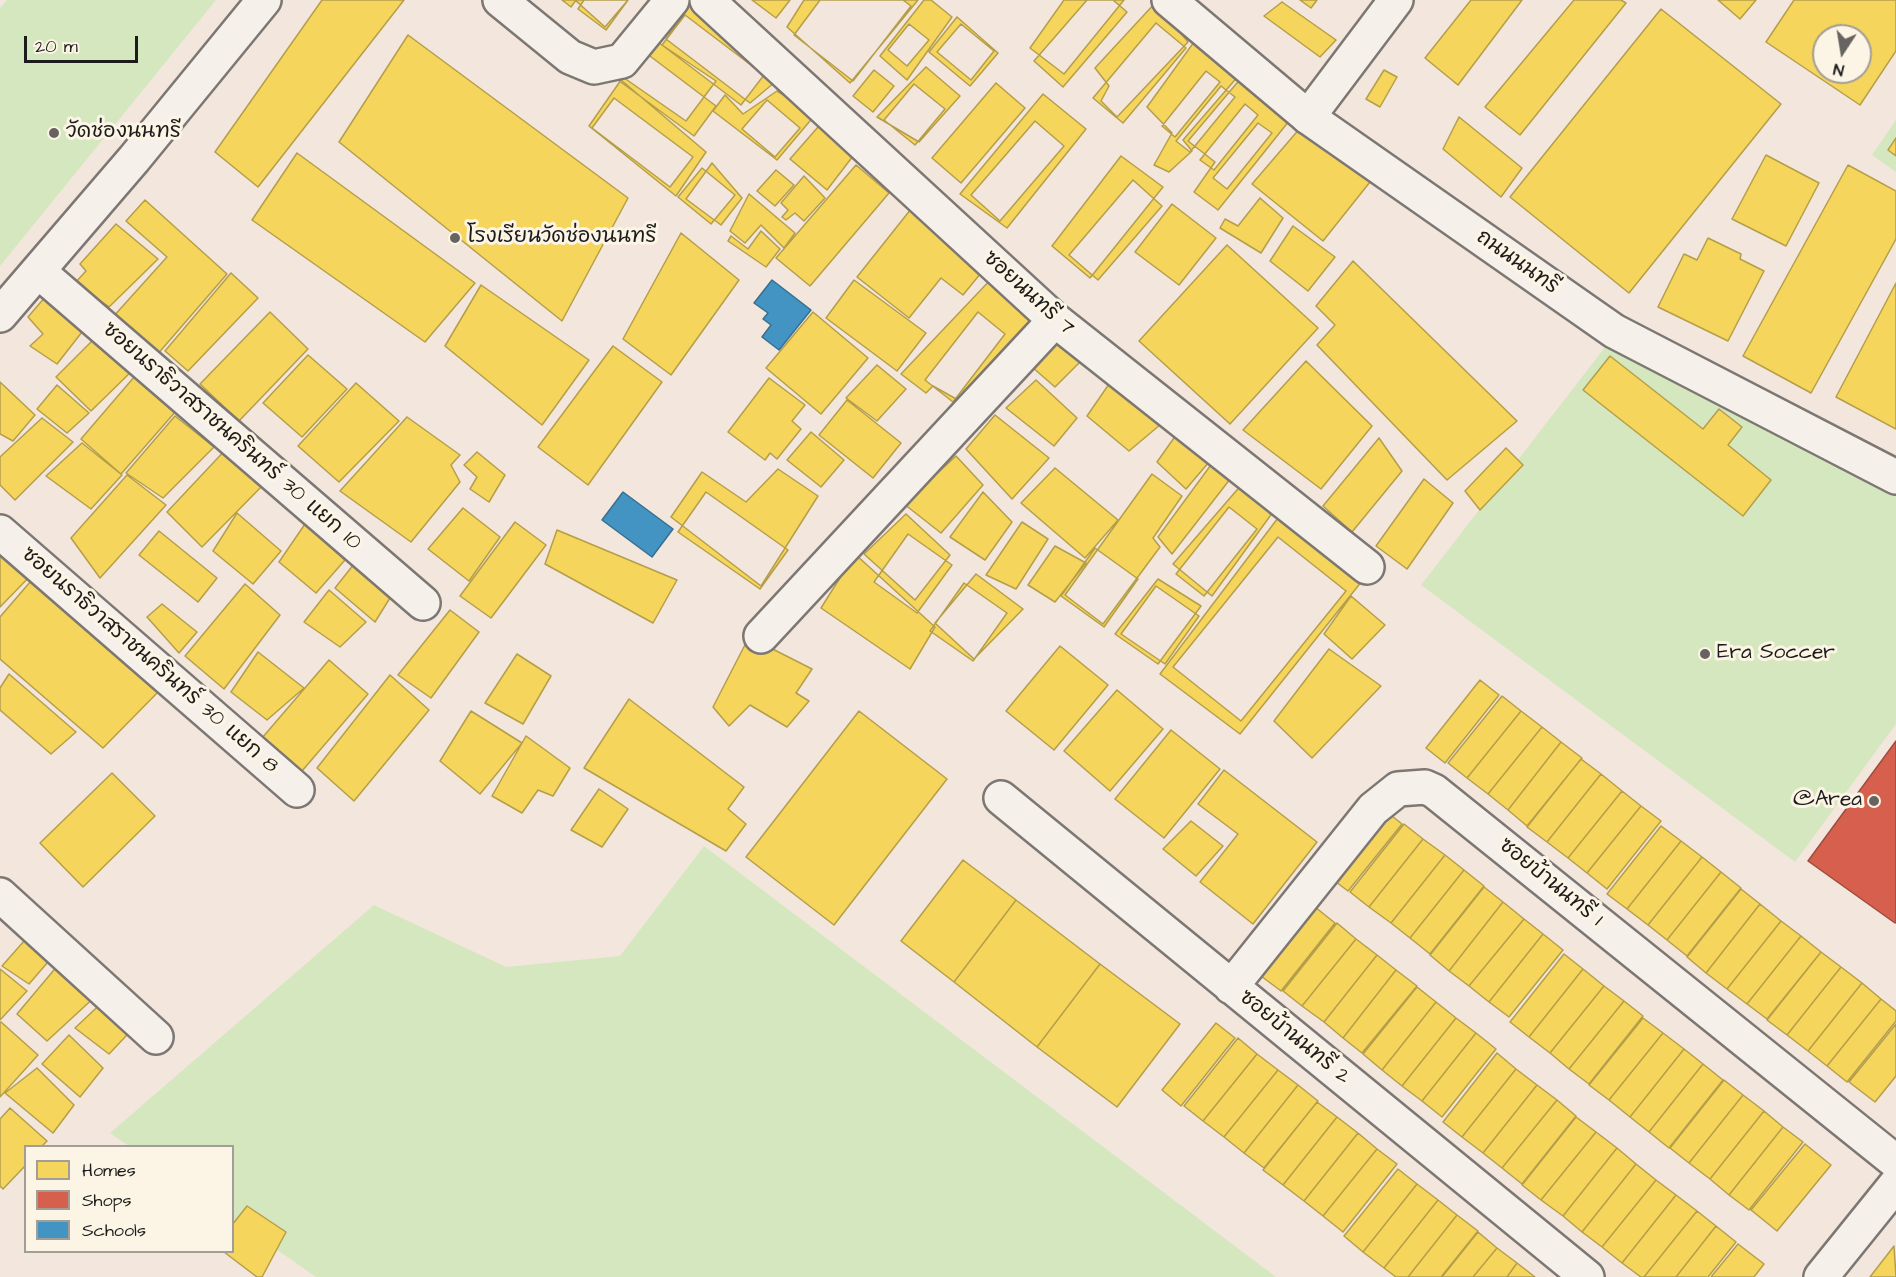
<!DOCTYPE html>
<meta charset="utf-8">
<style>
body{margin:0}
#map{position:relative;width:1896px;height:1277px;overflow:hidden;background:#f3e6dd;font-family:"Architects Daughter",sans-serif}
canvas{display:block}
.legend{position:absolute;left:24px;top:1145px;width:210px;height:108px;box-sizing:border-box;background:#fcf5e5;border:2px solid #a29e95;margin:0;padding:8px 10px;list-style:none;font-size:18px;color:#1c1c1c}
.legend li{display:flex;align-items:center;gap:12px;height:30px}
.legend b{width:30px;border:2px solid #a29e95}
.north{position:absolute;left:1812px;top:24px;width:60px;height:60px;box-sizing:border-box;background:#fcf5e5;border:2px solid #a29e95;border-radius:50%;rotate:192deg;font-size:16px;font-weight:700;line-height:24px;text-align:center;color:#1c1c1c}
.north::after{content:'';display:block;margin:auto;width:21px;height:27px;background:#676360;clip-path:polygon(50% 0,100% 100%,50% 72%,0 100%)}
.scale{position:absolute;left:24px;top:36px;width:114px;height:27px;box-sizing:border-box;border:3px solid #1c1c1c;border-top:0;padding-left:8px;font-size:18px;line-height:21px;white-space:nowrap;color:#1c1c1c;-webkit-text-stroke:4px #fcf5e5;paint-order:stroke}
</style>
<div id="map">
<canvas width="1896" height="1277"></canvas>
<ul class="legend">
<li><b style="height:16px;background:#f6d55c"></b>Homes</li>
<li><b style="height:16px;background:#d6604d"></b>Shops</li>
<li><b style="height:16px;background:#4393c3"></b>Schools</li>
</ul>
<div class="north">N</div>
<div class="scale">20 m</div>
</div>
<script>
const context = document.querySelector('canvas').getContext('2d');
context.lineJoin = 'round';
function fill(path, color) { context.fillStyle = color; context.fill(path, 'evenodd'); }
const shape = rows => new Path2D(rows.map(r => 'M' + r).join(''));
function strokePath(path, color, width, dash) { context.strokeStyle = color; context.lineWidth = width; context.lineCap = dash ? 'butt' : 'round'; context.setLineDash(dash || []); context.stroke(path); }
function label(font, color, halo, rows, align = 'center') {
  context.font = font + ' "Architects Daughter","Playpen Sans Thai",sans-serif'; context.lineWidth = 6; context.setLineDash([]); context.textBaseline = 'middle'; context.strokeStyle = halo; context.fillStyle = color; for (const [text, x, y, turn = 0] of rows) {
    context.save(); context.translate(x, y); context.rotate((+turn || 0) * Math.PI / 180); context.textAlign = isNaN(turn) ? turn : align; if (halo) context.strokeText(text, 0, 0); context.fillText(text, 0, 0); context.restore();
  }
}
const green = shape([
 [7,0,216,0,0,266,0,8],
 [1896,120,1896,172,1872,155],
 [1606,346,1896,493,1896,724,1795,862,1421,585],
 [704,846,1276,1277,316,1277,233,1219,232,1146,129,1146,110,1133,374,905,506,967,620,956]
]);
const homes = shape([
 [322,0,404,0,258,187,215,152,322,0],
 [562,0,576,0,571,7,562,0],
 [575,0,628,0,605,27,575,0],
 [584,0,628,0,606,30,578,9,584,0],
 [752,0,790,0,776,18,752,0],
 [804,0,918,0,850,83,787,27,804,0],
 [820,0,903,0,911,6,853,81,794,35,820,0],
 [924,0,931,0,952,17,907,80,880,56,924,0],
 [1064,0,1124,0,1064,74,1030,48,1064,0],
 [1087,0,1113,0,1127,12,1063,87,1034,61,1087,0],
 [1300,0,1317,0,1311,8,1300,0],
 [1471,0,1522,0,1458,85,1425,58,1471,0],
 [1574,0,1621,0,1626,3,1520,135,1485,107,1574,0],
 [1718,0,1756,0,1740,19,1718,0],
 [1794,0,1896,0,1896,51,1860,105,1766,42,1794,0],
 [1824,36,1860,36,1860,72,1824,72,1824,36],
 [692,2,781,77,750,103,666,39,692,2],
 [1156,2,1188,42,1117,117,1101,101,1109,86,1095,68,1156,2],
 [1282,2,1336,40,1320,57,1264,16,1282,2],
 [1661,9,1781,104,1629,293,1510,197,1661,9],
 [685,15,764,75,741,105,662,45,685,15],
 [957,17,998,53,970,86,929,52,957,17],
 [1156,23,1186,48,1123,123,1093,98,1156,23],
 [909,24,929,40,907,66,888,50,909,24],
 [961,24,994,51,971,80,937,52,961,24],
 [408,35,628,198,562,321,339,142,408,35],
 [653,39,716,81,686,121,617,73,653,39],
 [1194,42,1240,74,1183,140,1192,151,1169,172,1154,165,1172,133,1147,107,1194,42],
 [638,47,716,106,694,136,614,77,638,47],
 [926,67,960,96,919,142,877,117,926,67],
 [874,70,894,86,873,112,853,96,874,70],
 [1384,70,1397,77,1380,107,1366,99,1384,70],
 [1206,71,1220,82,1175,137,1162,126,1206,71],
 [1242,77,1289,121,1218,210,1194,192,1215,162,1188,141,1242,77],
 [621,80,706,152,676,196,589,126,621,80],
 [996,83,1025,108,961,183,932,158,996,83],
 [914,84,945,109,915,145,884,120,914,84],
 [1221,86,1235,97,1190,152,1176,141,1221,86],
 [777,91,815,115,777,160,713,111,725,95,743,114,777,91],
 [1043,94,1086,129,1007,228,960,194,1043,94],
 [614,98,693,157,670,187,592,128,614,98],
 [767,100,800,128,775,157,742,129,767,100],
 [1245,104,1258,115,1214,170,1200,160,1245,104],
 [1459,117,1522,168,1501,197,1443,149,1459,117],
 [825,119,863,143,827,190,790,159,825,119],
 [1035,121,1064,146,1000,221,971,195,1035,121],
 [1258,123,1272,133,1227,189,1213,178,1258,123],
 [1301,127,1370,182,1323,241,1252,184,1301,127],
 [1896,138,1896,156,1888,150,1896,138],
 [297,153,475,283,425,342,252,220,297,153],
 [1766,155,1819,183,1786,246,1732,219,1766,155],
 [1121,156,1163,187,1090,278,1052,246,1121,156],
 [712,163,742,198,721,225,686,199,712,163],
 [856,165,889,193,810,286,776,258,856,165],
 [1848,165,1896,191,1896,239,1811,393,1743,356,1848,165],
 [702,168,735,195,711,224,678,197,702,168],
 [776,170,794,185,775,206,757,191,776,170],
 [804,176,825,198,804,221,795,213,786,220,782,217,788,210,781,203,804,176],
 [1133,180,1162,206,1098,280,1069,255,1133,180],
 [749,194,795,233,784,248,761,225,745,243,730,231,749,194],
 [1260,198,1283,218,1261,253,1220,228,1225,219,1238,226,1260,198],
 [145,200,227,274,156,356,112,318,167,257,126,221,145,200],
 [1172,204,1216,238,1179,285,1135,252,1172,204],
 [911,209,985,268,963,295,941,278,909,318,857,277,911,209],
 [116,224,158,259,109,307,74,284,86,271,80,264,116,224],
 [1293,226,1335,257,1308,291,1270,261,1293,226],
 [761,231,780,249,766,267,728,241,731,236,748,249,761,231],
 [681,233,739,280,671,375,623,339,681,233],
 [1708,238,1741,254,1740,259,1764,271,1728,341,1658,307,1684,254,1697,260,1708,238],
 [1227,245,1318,328,1230,424,1139,341,1227,245],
 [1353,261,1517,421,1447,480,1317,345,1335,325,1316,306,1353,261],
 [231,273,258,298,188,371,165,351,231,273],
 [995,275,1037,313,958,400,933,386,926,393,901,374,995,275],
 [854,280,926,333,897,371,826,318,854,280],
 [1896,283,1896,429,1836,397,1896,283],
 [481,285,589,360,542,425,445,346,481,285],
 [46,296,82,332,57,364,30,346,43,334,28,317,46,296],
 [270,312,308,349,239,421,200,384,270,312],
 [813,312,868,358,821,414,766,368,813,312],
 [978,312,1005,334,953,402,925,380,978,312],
 [1061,330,1089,353,1055,387,1032,367,1061,330],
 [100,333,137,366,91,411,56,377,100,333],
 [613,346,662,382,588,485,538,447,613,346],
 [308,355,347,389,302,437,263,403,308,355],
 [1610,356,1703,429,1719,409,1742,427,1728,445,1771,480,1743,516,1583,390,1610,356],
 [1306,361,1372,426,1321,489,1243,430,1306,361],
 [877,365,906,389,877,421,846,398,877,365],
 [1118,371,1167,419,1129,451,1087,416,1118,371],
 [135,376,176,411,121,474,81,439,135,376],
 [769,378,805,405,792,421,801,429,777,459,770,453,765,460,728,432,769,378],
 [1036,380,1077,418,1054,446,1006,408,1036,380],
 [0,382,35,415,13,441,0,434,0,382],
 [356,383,399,421,339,482,298,446,356,383],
 [57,385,89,413,67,433,37,409,57,385],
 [847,400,901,443,873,478,819,435,847,400],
 [995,415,1049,458,1012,499,966,449,995,415],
 [175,416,214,447,163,498,126,473,175,416],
 [407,417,460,455,451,465,460,482,411,542,340,491,407,417],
 [42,418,73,442,15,500,0,485,0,457,42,418],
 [1181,428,1215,455,1186,489,1157,462,1181,428],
 [811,432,844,460,821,487,787,460,811,432],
 [1379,438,1402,471,1352,532,1323,506,1379,438],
 [82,443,122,475,91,509,46,476,82,443],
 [229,446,268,480,202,547,167,512,229,446],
 [1506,448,1523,465,1480,510,1465,491,1506,448],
 [477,452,505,475,489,502,470,489,477,477,464,465,477,452],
 [956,456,983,485,941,533,904,504,956,456],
 [1216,458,1234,474,1172,554,1158,537,1216,458],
 [1055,468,1118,520,1085,558,1021,503,1055,468],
 [778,469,818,496,761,586,671,517,702,472,746,502,778,469],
 [1152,474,1182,496,1153,538,1160,547,1103,624,1065,595,1152,474],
 [127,475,166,505,100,578,71,538,127,475],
 [1424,479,1453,503,1407,569,1376,546,1424,479],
 [1243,483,1273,512,1212,596,1173,564,1243,483],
 [706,492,788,550,760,589,678,532,706,492],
 [983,492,1012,522,985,560,950,537,983,492],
 [1229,507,1257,529,1204,596,1176,574,1229,507],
 [463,508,500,537,469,581,428,549,463,508],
 [237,513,281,551,253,584,213,551,237,513],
 [906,514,950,555,915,600,864,554,906,514],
 [1281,514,1362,581,1240,734,1160,674,1281,514],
 [515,522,546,545,491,618,460,596,515,522],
 [1022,522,1048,539,1016,589,986,575,1022,522],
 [305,524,345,560,316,593,279,562,305,524],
 [557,530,677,580,653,623,545,564,557,530],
 [159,531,217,578,198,602,139,555,159,531],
 [908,534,952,565,917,613,874,582,908,534],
 [1278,537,1346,591,1241,721,1173,667,1278,537],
 [0,543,36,570,0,607,0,543],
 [1055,546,1086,563,1055,602,1028,585,1055,546],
 [1095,548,1138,579,1104,627,1061,596,1095,548],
 [855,554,935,627,910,669,821,608,855,554],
 [358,559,395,590,375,622,335,588,358,559],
 [37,574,161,689,103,748,0,659,0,617,37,574],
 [976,574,1023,609,974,659,935,623,976,574],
 [1158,579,1201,606,1158,664,1115,634,1158,579],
 [964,583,1007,613,973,661,930,631,964,583],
 [245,584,280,615,224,689,185,656,245,584],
 [1156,586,1199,616,1165,664,1121,634,1156,586],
 [329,590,366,622,340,647,304,622,329,590],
 [1351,596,1385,625,1352,659,1324,634,1351,596],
 [162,604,197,632,179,653,147,617,162,604],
 [450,610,479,632,431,698,398,675,450,610],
 [749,637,812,669,796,693,809,701,787,727,750,705,729,726,713,707,749,637],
 [1060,646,1108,685,1054,750,1006,711,1060,646],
 [1329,649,1381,686,1312,758,1274,721,1329,649],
 [258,652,304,688,267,720,231,692,258,652],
 [517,654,551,676,523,724,485,703,517,654],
 [329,660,368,694,302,771,262,738,329,660],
 [9,674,76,732,51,754,0,710,0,688,9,674],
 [390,675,429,710,354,801,317,768,390,675],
 [1480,680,1499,695,1445,763,1426,748,1480,680],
 [1117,690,1163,729,1110,791,1064,751,1117,690],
 [1502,696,1521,711,1467,778,1448,763,1502,696],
 [629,699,744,787,728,809,746,824,726,851,584,768,629,699],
 [471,711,522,743,480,794,440,761,471,711],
 [859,711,947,779,834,925,746,857,859,711],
 [1521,711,1542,727,1488,794,1467,778,1521,711],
 [1542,727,1561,742,1508,810,1488,794,1542,727],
 [1171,730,1220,769,1164,838,1115,799,1171,730],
 [526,736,570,768,553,796,538,790,522,813,492,796,526,736],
 [1561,742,1582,758,1527,826,1508,810,1561,742],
 [1581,759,1601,774,1547,842,1527,827,1581,759],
 [1224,770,1317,842,1253,924,1200,882,1238,834,1198,804,1224,770],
 [112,773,155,816,83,887,40,843,112,773],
 [1601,774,1622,791,1568,858,1547,842,1601,774],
 [599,789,628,809,602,847,571,830,599,789],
 [1622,791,1641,806,1587,873,1568,858,1622,791],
 [1641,806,1661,821,1607,889,1587,873,1641,806],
 [1382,808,1402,824,1348,891,1328,876,1382,808],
 [1191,821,1223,846,1196,876,1163,849,1191,821],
 [1404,824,1423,839,1369,907,1350,892,1404,824],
 [1661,826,1681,841,1627,909,1607,894,1661,826],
 [1423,839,1445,855,1391,923,1369,907,1423,839],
 [1681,841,1702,857,1648,925,1627,909,1681,841],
 [1445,855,1464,870,1410,938,1391,923,1445,855],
 [1702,857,1721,872,1667,940,1648,925,1702,857],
 [963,860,1016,900,954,982,901,941,963,860],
 [1464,870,1484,886,1430,954,1410,938,1464,870],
 [1721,872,1741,888,1687,956,1667,940,1721,872],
 [1484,887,1503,902,1449,971,1430,955,1484,887],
 [1741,889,1760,904,1706,973,1687,957,1741,889],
 [1016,900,1100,964,1037,1047,954,982,1016,900],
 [1503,902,1524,919,1469,986,1449,971,1503,902],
 [1760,904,1781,921,1727,989,1706,973,1760,904],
 [1315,907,1335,923,1281,991,1261,976,1315,907],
 [1524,919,1543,934,1489,1002,1469,986,1524,919],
 [1781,921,1801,936,1747,1004,1727,989,1781,921],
 [1337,923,1356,939,1302,1006,1283,991,1337,923],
 [32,932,54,955,29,984,2,966,32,932],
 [1543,934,1563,950,1509,1017,1489,1002,1543,934],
 [1801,936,1821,952,1767,1019,1747,1004,1801,936],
 [1356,939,1377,955,1324,1022,1302,1006,1356,939],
 [1821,952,1841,967,1787,1035,1767,1020,1821,952],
 [1564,954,1583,969,1529,1037,1510,1022,1564,954],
 [1377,955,1396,970,1343,1038,1324,1022,1377,955],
 [64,958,98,994,47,1041,17,1014,64,958],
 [1100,964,1180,1024,1117,1107,1037,1047,1100,964],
 [1841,967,1862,983,1808,1051,1787,1035,1841,967],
 [0,969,27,991,0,1020,0,969],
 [1583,969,1604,986,1550,1053,1529,1037,1583,969],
 [1396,970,1417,986,1362,1053,1343,1038,1396,970],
 [1862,983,1881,999,1827,1066,1808,1051,1862,983],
 [1604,986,1624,1001,1569,1069,1550,1053,1604,986],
 [1417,987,1436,1002,1382,1070,1363,1054,1417,987],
 [110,995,144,1017,109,1054,75,1028,110,995],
 [1881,999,1896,1011,1896,1021,1847,1082,1827,1066,1881,999],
 [1624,1001,1643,1016,1589,1084,1569,1069,1624,1001],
 [1436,1002,1456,1018,1402,1086,1382,1070,1436,1002],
 [1456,1018,1476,1033,1422,1101,1402,1086,1456,1018],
 [1643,1018,1663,1033,1609,1100,1589,1085,1643,1018],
 [1,1022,38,1055,0,1097,0,1023,1,1022],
 [1216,1023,1235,1038,1181,1106,1162,1090,1216,1023],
 [1896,1024,1896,1076,1875,1102,1849,1082,1896,1024],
 [1476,1033,1496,1049,1442,1117,1422,1101,1476,1033],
 [1663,1033,1684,1049,1630,1117,1609,1100,1663,1033],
 [69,1035,103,1068,80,1097,42,1064,69,1035],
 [1238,1038,1257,1054,1203,1121,1184,1106,1238,1038],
 [1684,1049,1703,1064,1649,1132,1630,1117,1684,1049],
 [1497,1053,1516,1069,1462,1137,1443,1122,1497,1053],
 [1257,1054,1278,1070,1224,1137,1203,1121,1257,1054],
 [1703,1064,1723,1080,1669,1148,1649,1132,1703,1064],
 [37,1068,74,1105,53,1133,5,1093,37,1068],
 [1516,1069,1537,1085,1483,1153,1462,1137,1516,1069],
 [1278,1070,1298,1085,1244,1153,1224,1137,1278,1070],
 [1724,1080,1743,1095,1689,1163,1670,1148,1724,1080],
 [1298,1085,1318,1101,1264,1168,1244,1153,1298,1085],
 [1537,1085,1557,1100,1502,1168,1483,1153,1537,1085],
 [1743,1095,1764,1111,1710,1179,1689,1163,1743,1095],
 [1557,1100,1576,1116,1522,1184,1502,1168,1557,1100],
 [1317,1102,1337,1117,1283,1185,1263,1170,1317,1102],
 [10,1108,47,1141,42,1146,26,1146,26,1165,3,1189,0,1186,0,1119,10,1108],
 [1764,1111,1783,1127,1729,1195,1710,1179,1764,1111],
 [1337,1117,1358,1133,1304,1201,1283,1185,1337,1117],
 [1576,1117,1596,1132,1541,1200,1522,1185,1576,1117],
 [1783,1127,1803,1142,1749,1210,1729,1195,1783,1127],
 [1596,1132,1617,1148,1563,1216,1541,1200,1596,1132],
 [1358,1133,1377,1149,1323,1216,1304,1201,1358,1133],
 [1805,1144,1831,1165,1777,1231,1751,1210,1805,1144],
 [1617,1148,1636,1164,1582,1232,1563,1216,1617,1148],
 [1377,1149,1397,1164,1343,1232,1323,1216,1377,1149],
 [1636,1164,1656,1180,1602,1247,1582,1232,1636,1164],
 [1398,1169,1417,1184,1363,1252,1344,1236,1398,1169],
 [1656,1180,1676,1195,1622,1263,1602,1247,1656,1180],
 [1417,1184,1438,1200,1384,1268,1363,1252,1417,1184],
 [1676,1195,1697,1211,1644,1277,1641,1277,1622,1263,1676,1195],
 [1438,1200,1457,1215,1408,1277,1396,1277,1384,1268,1438,1200],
 [247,1206,286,1232,262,1277,257,1277,224,1252,232,1252,232,1225,247,1206],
 [1697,1211,1716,1226,1676,1277,1644,1277,1697,1211],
 [1457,1215,1478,1231,1441,1277,1408,1277,1457,1215],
 [1716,1226,1736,1242,1708,1277,1676,1277,1716,1226],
 [1478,1232,1497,1248,1473,1277,1442,1277,1478,1232],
 [1738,1244,1764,1264,1754,1277,1711,1277,1738,1244],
 [1894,1246,1896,1277,1870,1277,1894,1246],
 [1497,1248,1517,1263,1507,1277,1473,1277,1497,1248],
 [1517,1263,1535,1277,1507,1277,1517,1263]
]);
const shops = shape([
 [1896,741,1896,922,1895,923,1808,861,1896,741]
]);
const schools = shape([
 [772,280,811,310,779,350,762,337,771,325,763,319,768,313,754,303,772,280],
 [623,492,673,529,652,557,602,520,623,492]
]);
const street = shape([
 [707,0,1055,320,1367,567],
 [1308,117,1396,0],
 [38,271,423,603],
 [0,315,134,159,264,0],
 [0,532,297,790],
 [761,636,1055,320],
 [1001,798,1587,1277],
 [0,895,156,1037],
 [1231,987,1373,809,1398,789,1425,787,1434,791,1896,1162],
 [1821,1277,1896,1184]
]);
const secondary = shape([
 [500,0,570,57,594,67,622,61,672,0],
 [1169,0,1308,117,1614,331,1896,477]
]);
const markers = [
 [54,133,6,"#676360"],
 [455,238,6,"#676360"],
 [1705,654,6,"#676360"],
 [1874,801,6,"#676360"]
];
const poiNames = [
 ["วัดช่องนนทรี",66,133],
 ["โรงเรียนวัดช่องนนทรี",467,238],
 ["Era Soccer",1717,654],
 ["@Area",1862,801,"right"]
];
const streetNames = [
 ["ถนนนนทรี",1517,263,35],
 ["ซอยนนทรี 7",1028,294,42],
 ["ซอยนราธิวาสราชนครินทร์ 30 แยก 10",231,437,41],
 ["ซอยนราธิวาสราชนครินทร์ 30 แยก 8",149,661,41],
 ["ซอยบ้านนทรี 1",1550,883,39],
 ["ซอยบ้านนทรี 2",1294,1038,39]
];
fill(green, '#d5e7be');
fill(homes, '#f6d55c');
strokePath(homes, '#b59e49', 1.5);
fill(shops, '#d6604d');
strokePath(shops, '#9e4c3e', 1.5);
fill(schools, '#4393c3');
strokePath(schools, '#376f91', 1.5);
strokePath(street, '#7d7773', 38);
strokePath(secondary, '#7d7773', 38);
strokePath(street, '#f5f0ea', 33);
strokePath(secondary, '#f5f0ea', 33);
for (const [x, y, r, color] of markers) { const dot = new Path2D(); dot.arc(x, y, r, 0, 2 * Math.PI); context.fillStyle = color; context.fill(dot); strokePath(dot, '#fcf5e5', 2); }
label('21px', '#1c1c1c', '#fcf5e5', poiNames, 'left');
label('21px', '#1c1c1c', '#fcf5e5', streetNames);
</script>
